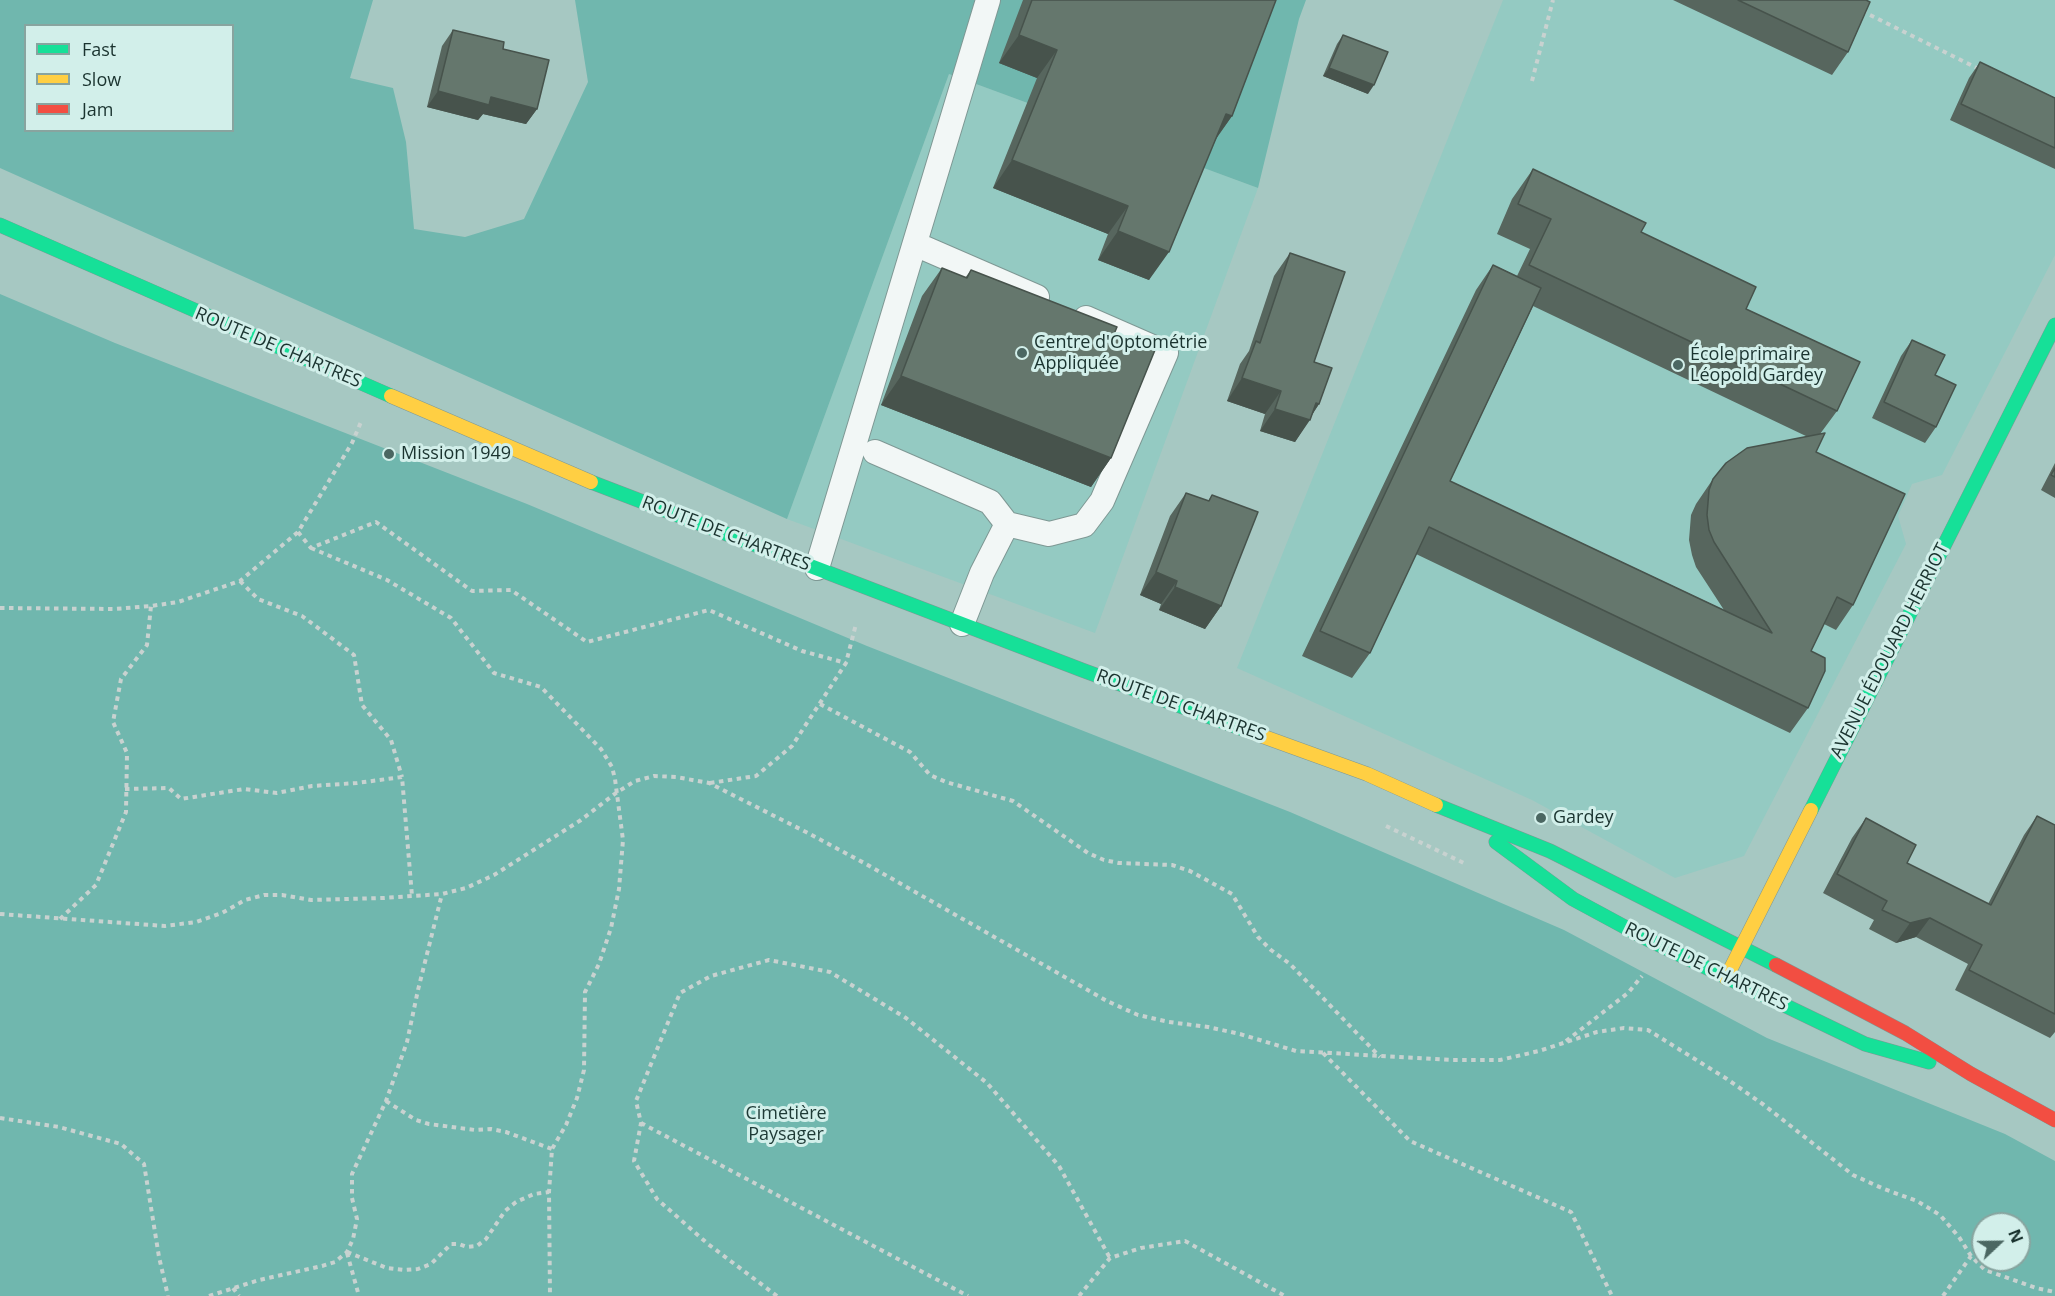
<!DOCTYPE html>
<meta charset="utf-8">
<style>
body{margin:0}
#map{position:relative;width:2055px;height:1296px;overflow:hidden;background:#a6c8c2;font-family:"Open Sans",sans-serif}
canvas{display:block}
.legend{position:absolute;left:24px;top:24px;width:210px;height:108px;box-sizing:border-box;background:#d2efea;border:2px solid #88a49f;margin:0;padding:8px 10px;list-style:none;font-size:18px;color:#1a332f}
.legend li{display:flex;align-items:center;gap:12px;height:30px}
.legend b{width:30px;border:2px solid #88a49f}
.north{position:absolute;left:1971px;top:1212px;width:60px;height:60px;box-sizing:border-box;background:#d2efea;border:2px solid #88a49f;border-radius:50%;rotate:68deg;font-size:16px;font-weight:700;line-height:24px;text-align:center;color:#1a332f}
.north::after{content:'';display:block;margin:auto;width:21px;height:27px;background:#4b6762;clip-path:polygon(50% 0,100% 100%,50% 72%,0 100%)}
</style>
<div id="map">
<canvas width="2055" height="1296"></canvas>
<ul class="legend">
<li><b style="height:8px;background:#16e098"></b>Fast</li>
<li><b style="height:8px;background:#ffcf43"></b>Slow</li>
<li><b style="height:8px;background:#f24e42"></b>Jam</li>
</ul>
<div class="north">N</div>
</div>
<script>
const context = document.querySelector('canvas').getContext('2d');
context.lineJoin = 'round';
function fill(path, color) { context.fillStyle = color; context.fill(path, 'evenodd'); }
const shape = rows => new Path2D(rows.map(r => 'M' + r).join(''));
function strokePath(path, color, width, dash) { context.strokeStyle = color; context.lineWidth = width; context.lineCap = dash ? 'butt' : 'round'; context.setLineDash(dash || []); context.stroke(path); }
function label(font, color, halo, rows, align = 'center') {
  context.font = font + ' "Open Sans",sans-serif'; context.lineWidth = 6; context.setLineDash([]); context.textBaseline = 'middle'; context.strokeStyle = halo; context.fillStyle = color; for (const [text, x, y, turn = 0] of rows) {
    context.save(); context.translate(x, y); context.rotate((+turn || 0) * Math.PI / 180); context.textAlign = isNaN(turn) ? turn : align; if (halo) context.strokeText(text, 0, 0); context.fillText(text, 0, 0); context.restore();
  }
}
const built = shape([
 [1503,0,2055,0,2055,255,1942,475,1912,484,1898,516,1906,544,1744,856,1675,878,1532,800,1237,668],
 [949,74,1258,188,1095,633,787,519]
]);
const green = shape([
 [0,0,373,0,350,78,393,88,406,142,414,229,465,237,524,219,588,82,575,0,1306,0,1299,19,1258,188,949,74,787,519,0,168],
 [26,26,232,26,232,130,26,130],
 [0,294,115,343,527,504,867,646,1290,812,1564,930,1767,1038,2005,1134,2055,1161,2055,1296,0,1296],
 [1983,1224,2019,1224,2019,1260,1983,1260]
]);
const path = shape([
 [1862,11,1979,69],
 [1532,81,1553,0],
 [298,532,311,548,376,522,472,591,511,590,587,642,709,610,802,651,846,663],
 [311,548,387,580,451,618,494,673,541,687,601,749,612,767,615,779,623,840,619,889,611,928,599,964,585,992,584,1070,577,1098,566,1125,552,1149,549,1192,550,1296],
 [240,581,258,599,302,616,354,655,362,705,391,740,402,777],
 [0,608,114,609,151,606,178,602,240,581,298,532,352,443,361,422],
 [820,704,910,752,930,775,946,782,1013,801,1088,853,1104,860,1119,863,1172,865,1190,871,1232,894,1258,937,1271,950,1290,964,1380,1057],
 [710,783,756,776,792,746,846,663,856,624],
 [125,789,169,788,181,799,244,789,277,793,312,786,357,783,402,777,412,896],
 [1386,826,1466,864],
 [0,914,165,926,196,922,222,913,245,900,264,895,282,895,311,900,383,898,442,894,466,888,494,875,581,820,616,793,635,781,654,776,676,777,709,783,806,832,866,864,1107,1001,1138,1015,1169,1022,1208,1027,1240,1034,1296,1051,1451,1060,1500,1060,1539,1051,1597,1032,1624,1028,1648,1030,1727,1079,1764,1105,1853,1175,1884,1189,1917,1201,1940,1215,1959,1237,1971,1256,1985,1270,2036,1288,2055,1292],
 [60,919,96,885,126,812,127,753,113,722,121,679,147,645,151,606],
 [1566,1041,1628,993,1642,976],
 [1323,1053,1410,1141,1571,1212,1612,1296],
 [386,1101,416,1120,429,1124,475,1130,491,1129,506,1132,552,1149],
 [0,1118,59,1127,121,1144,144,1164,159,1257,168,1296],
 [641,1123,968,1296],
 [347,1252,387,1268,404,1270,418,1269,431,1264,451,1244,459,1244,467,1247,477,1246,486,1239,505,1211,516,1202,534,1194,549,1192],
 [347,1253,359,1296],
 [233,1288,239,1296],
 [209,1296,259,1280,322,1266,335,1262,347,1252,353,1239,357,1219,352,1198,352,1174,386,1101,407,1042,418,990,442,894],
 [777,1296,708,1244,657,1199,634,1161,641,1123,636,1101,680,993,711,976,769,960,830,972,906,1018,987,1083,1059,1166,1110,1258],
 [1079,1296,1110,1258,1141,1248,1185,1241,1285,1296],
 [1943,1296,1971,1256]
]);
const lane = shape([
 [915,244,1037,297],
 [875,452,990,502,1007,524,1049,534,1084,525,1102,501,1166,353,1086,318],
 [817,568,988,0],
 [962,624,982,573,1007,524]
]);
const fast = shape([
 [0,225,391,396],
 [591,482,1082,670,1248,731],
 [1436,805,1550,851,1776,965],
 [1811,810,2055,325],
 [1496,842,1573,899,1647,939,1865,1044,1929,1062]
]);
const slow = shape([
 [391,396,591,482],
 [1248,731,1367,774,1436,805],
 [1726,978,1811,810]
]);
const jam = shape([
 [1776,965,1905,1033,1971,1074,2055,1120]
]);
const wall = shape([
 [1023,0,1276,0,1232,116,1216,139,1149,280,1098,260,1108,234,993,188,1037,78,999,63],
 [1673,0,1866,0,1848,52,1832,75],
 [453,30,503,49,537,109,526,124,483,114,478,120,427,107,442,46],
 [1343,35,1368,94,1323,76,1337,44],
 [1980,62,2055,98,2055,169,1950,120,1969,78],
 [1533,169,1641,232,1746,309,1837,411,1820,434,1816,452,1853,605,1836,630,1824,624,1811,651,1808,708,1790,733,1416,554,1370,653,1352,678,1302,656,1476,290,1493,265,1517,276,1530,249,1497,234,1512,199],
 [1533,306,1808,437,1713,479,1696,504,1691,515,1689,540,1692,555,1696,567,1724,610,1450,481],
 [1290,253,1314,362,1319,404,1295,442,1260,431,1265,414,1227,401,1240,364,1249,351,1274,276],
 [942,268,965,278,971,270,1114,334,1111,458,1091,487,881,405,922,296],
 [1912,340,1935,375,1936,427,1925,443,1872,418,1901,356],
 [2055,463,2055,498,2041,490],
 [1186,493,1208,501,1212,495,1221,606,1205,629,1159,610,1161,604,1140,595,1170,516],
 [2037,816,2055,825,2055,1032,2050,1038,1955,990,1968,964,1916,937,1896,943,1869,929,1874,920,1823,893,1852,838,1866,818,1907,863,1988,904,2024,835]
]);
const shadedWall = shape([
 [1019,35,1057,50,1037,78,999,63],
 [1329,68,1374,85,1368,94,1323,76],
 [438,91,491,97,537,109,526,124,483,114,478,120,427,107],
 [1226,114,1232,116,1212,144],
 [1012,160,1128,206,1108,234,993,188],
 [1118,231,1169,252,1149,280,1098,260],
 [901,376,1111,458,1091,487,881,405],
 [1242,378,1281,391,1265,414,1227,401],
 [1316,403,1319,404,1309,419,1310,420,1295,442,1260,431,1275,409],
 [1156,572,1177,581,1161,604,1140,595],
 [1175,587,1221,606,1205,629,1159,610],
 [1930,918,1916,937,1896,943,1910,923]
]);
const building = shape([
 [1032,0,1276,0,1232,116,1226,114,1169,252,1118,231,1128,206,1012,160,1057,50,1019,35,1032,0],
 [1738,0,1866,0,1870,2,1848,52,1738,0],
 [453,30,504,42,503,49,549,60,537,109,491,97,489,105,438,91,453,30],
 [1343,35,1388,52,1374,85,1329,68,1343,35],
 [1980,62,2055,98,2055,148,1961,104,1980,62],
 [1533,169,1646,223,1641,232,1756,287,1746,309,1860,362,1837,411,1529,265,1551,219,1518,204,1533,169],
 [1290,253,1345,272,1314,362,1332,368,1319,404,1316,403,1310,420,1275,409,1281,391,1242,378,1256,341,1260,343,1290,253],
 [1493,265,1541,288,1450,481,1772,633,1714,542,1709,530,1707,515,1709,490,1713,479,1726,463,1747,448,1825,433,1816,452,1905,494,1853,605,1837,597,1811,651,1825,658,1825,671,1808,708,1429,527,1370,653,1320,631,1493,265],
 [942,268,967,278,971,270,1117,327,1114,334,1155,350,1111,458,901,376,942,268],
 [1912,340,1945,355,1935,375,1956,385,1936,427,1884,402,1912,340],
 [2055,468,2055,477,2051,475,2055,468],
 [1186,493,1209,501,1212,495,1258,512,1221,606,1175,587,1177,581,1156,572,1186,493],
 [2037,816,2055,825,2055,1014,1969,970,1982,945,1930,918,1910,923,1882,910,1887,901,1837,874,1866,818,1916,845,1907,863,1991,905,2037,816]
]);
const markers = [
 [1022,353,6,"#4b6762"],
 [1678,365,6,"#4b6762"],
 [389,454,6,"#4b6762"],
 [1541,818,6,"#4b6762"]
];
const poiNames = [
 ["Centre d'Optométrie",1034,343],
 ["Appliquée",1034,364],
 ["École primaire",1690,355],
 ["Léopold Gardey",1690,376],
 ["Mission 1949",401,454],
 ["Gardey",1553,818]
];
const streetNames = [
 ["ROUTE DE CHARTRES",278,348,23],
 ["ROUTE DE CHARTRES",726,534,21],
 ["AVENUE ÉDOUARD HERRIOT",1890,651,-63],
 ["ROUTE DE CHARTRES",1181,706,20],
 ["ROUTE DE CHARTRES",1706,967,26]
];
const parkNames = [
 ["Cimetière",786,1114],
 ["Paysager",786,1135]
];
fill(built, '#94cac2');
fill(green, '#70b7ae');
strokePath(lane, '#7e9894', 26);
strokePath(fast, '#7e9894', 15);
strokePath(slow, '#7e9894', 15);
strokePath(jam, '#7e9894', 15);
strokePath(path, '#c8d2d0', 4, [4.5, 4.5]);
strokePath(lane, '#f2f7f6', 24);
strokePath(fast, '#16e098', 14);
strokePath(slow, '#ffcf43', 14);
strokePath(jam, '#f24e42', 14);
fill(wall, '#57665e');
fill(shadedWall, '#47534c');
fill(building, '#65776d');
strokePath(building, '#47534c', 1.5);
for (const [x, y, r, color] of markers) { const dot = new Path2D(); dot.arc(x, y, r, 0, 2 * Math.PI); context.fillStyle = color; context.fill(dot); strokePath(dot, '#d2efea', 2); }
label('18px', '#1a332f', '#d2efea', poiNames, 'left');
label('18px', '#1a332f', '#d2efea', streetNames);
label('18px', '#1e3a36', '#d2efea', parkNames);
</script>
